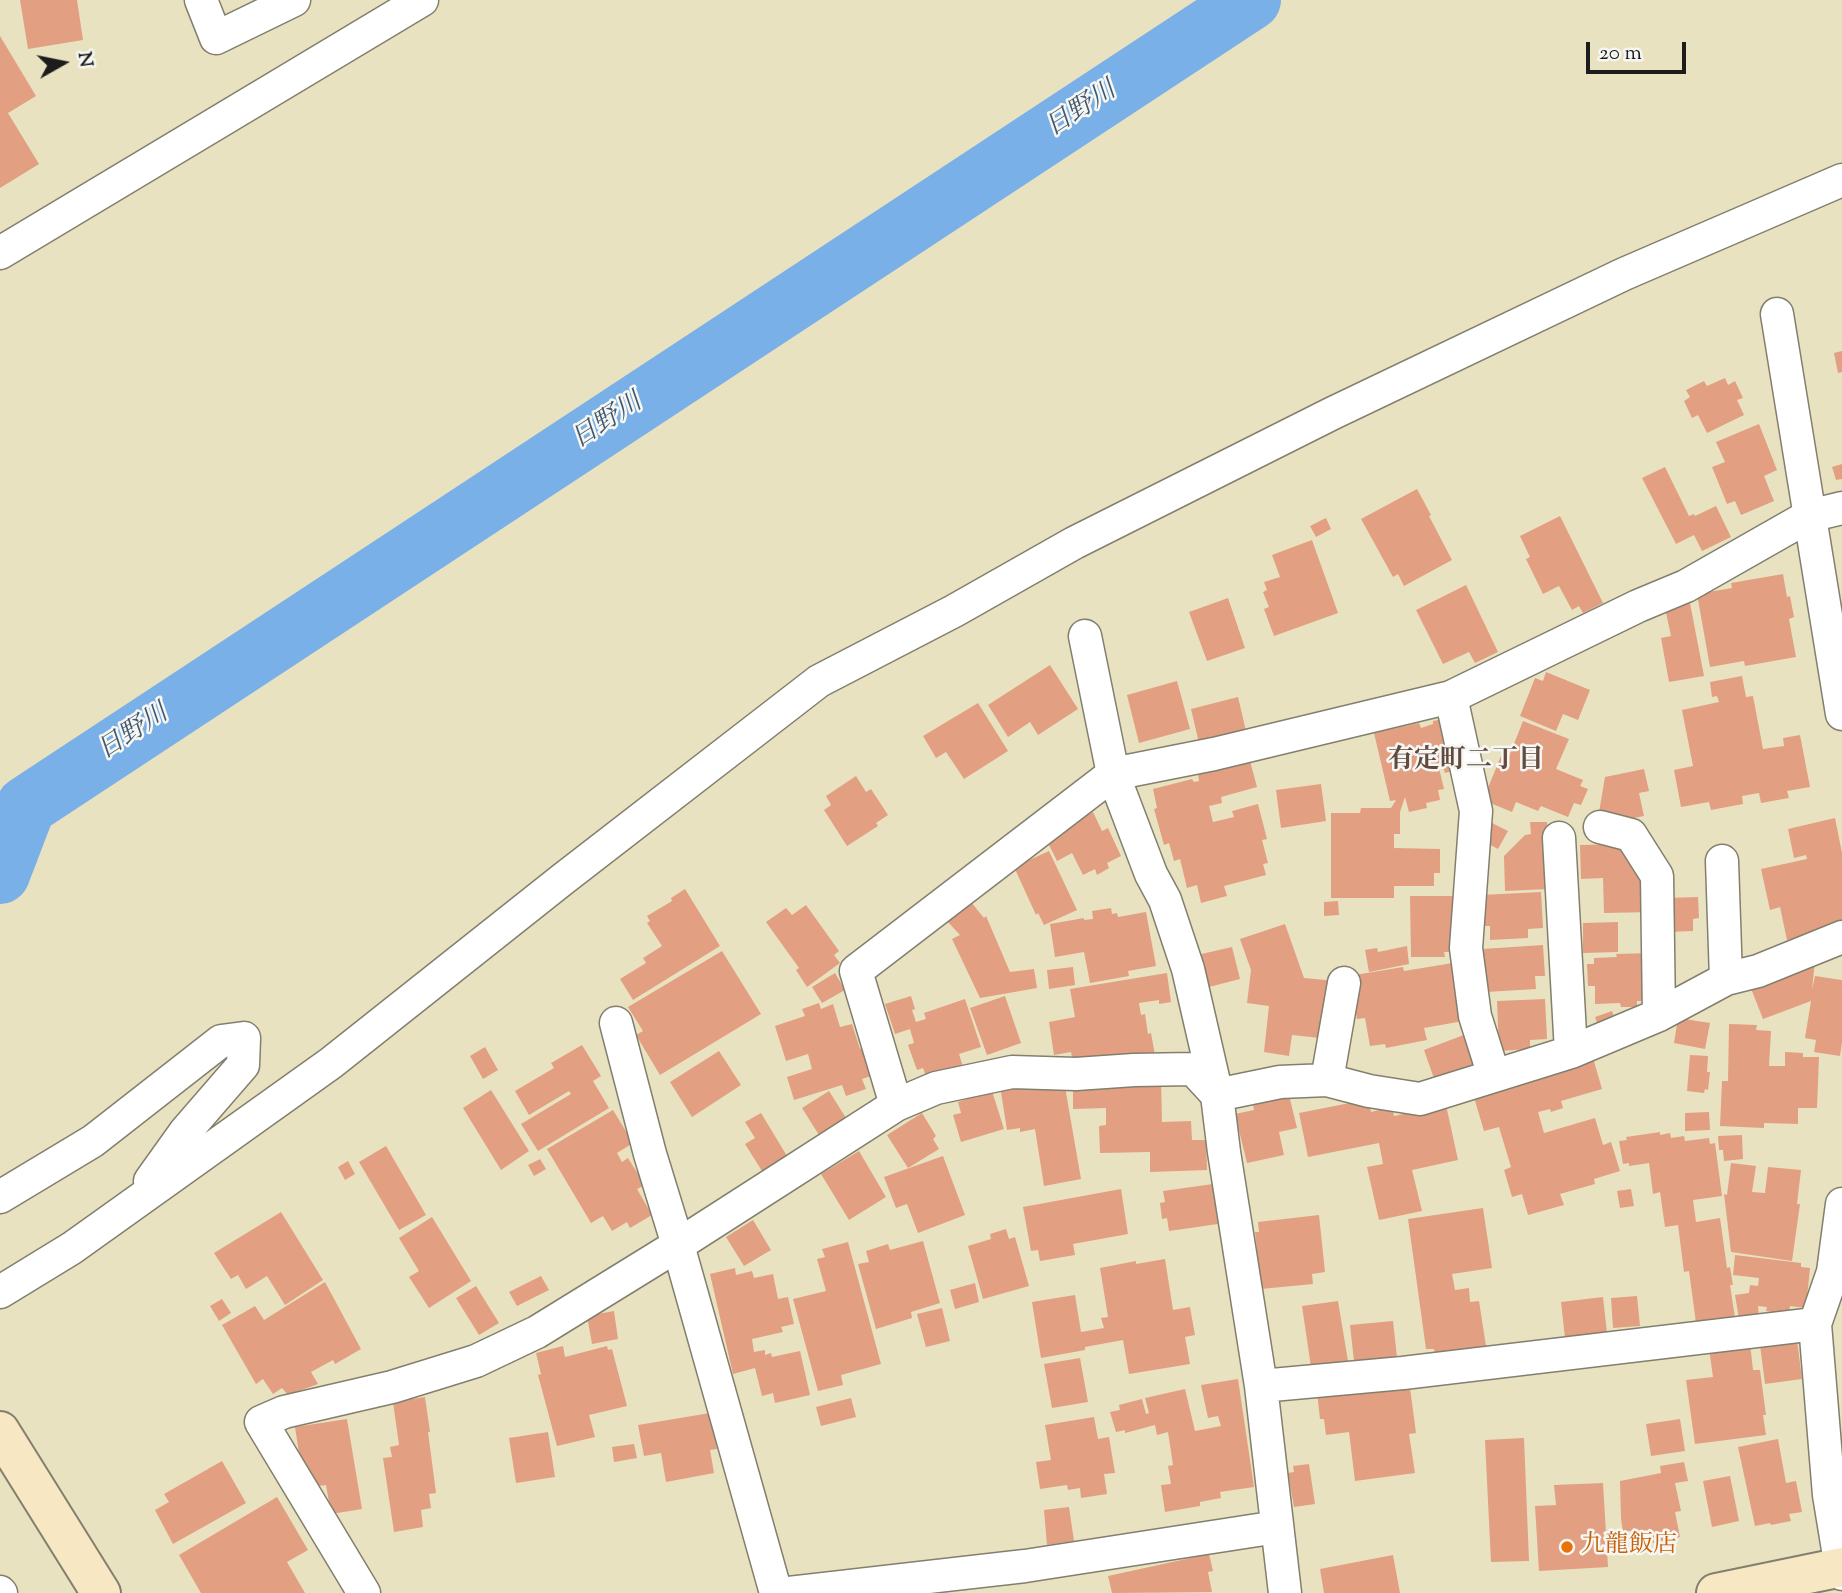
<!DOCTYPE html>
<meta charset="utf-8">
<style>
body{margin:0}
#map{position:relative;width:1842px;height:1593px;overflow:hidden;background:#e9e2c0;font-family:"Sorts Mill Goudy",serif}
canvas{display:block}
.north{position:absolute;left:28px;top:28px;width:70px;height:70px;-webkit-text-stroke:5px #f6f6f2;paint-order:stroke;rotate:81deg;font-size:19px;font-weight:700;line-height:28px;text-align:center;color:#1c1c1c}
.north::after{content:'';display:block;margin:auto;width:24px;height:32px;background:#1c1c1c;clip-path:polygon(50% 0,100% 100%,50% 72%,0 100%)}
.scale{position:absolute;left:1586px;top:42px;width:100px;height:32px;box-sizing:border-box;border:4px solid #1c1c1c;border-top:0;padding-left:9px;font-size:21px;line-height:24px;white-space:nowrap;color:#1c1c1c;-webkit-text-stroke:5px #f6f6f2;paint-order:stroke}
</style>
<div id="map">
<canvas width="1842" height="1593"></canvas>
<div class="north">N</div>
<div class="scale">20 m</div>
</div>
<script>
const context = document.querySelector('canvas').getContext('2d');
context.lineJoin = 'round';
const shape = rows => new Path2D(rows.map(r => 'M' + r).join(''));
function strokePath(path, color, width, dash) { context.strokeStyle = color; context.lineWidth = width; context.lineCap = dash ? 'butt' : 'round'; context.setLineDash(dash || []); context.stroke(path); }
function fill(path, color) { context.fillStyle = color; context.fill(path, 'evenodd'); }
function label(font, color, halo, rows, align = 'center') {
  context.font = font + ' "Sorts Mill Goudy","Noto Serif JP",serif'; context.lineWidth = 5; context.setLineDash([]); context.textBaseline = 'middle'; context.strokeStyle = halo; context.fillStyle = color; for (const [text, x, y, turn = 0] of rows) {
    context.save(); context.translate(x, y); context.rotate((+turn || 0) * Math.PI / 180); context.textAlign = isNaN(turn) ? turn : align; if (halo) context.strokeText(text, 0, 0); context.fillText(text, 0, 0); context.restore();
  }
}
const river = shape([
 [0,874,26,806,1251,0]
]);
const building = shape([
 [20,0,77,0,83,40,28,49],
 [0,36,36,96,8,113,39,164,0,188],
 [1842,351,1842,372,1838,373,1834,353],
 [1725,378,1728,385,1735,381,1743,398,1737,400,1744,415,1707,433,1698,415,1692,418,1684,401,1690,397,1686,390,1704,381,1707,386],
 [1759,424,1777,470,1764,476,1774,501,1741,515,1735,501,1727,504,1712,467,1725,462,1716,442],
 [1842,464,1842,479,1836,480,1832,467],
 [1665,467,1689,516,1694,514,1695,516,1716,506,1731,537,1702,551,1694,535,1676,544,1642,478],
 [1417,489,1431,515,1429,516,1452,560,1404,586,1398,574,1393,577,1361,519],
 [1560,516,1603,603,1583,613,1579,606,1572,610,1559,586,1543,594,1526,559,1530,557,1520,536],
 [1326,518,1331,529,1316,537,1310,526],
 [1312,540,1338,613,1274,636,1264,609,1269,607,1263,592,1267,590,1264,582,1280,577,1272,555],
 [1783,574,1787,597,1790,596,1794,617,1789,619,1796,657,1745,666,1744,661,1710,667,1697,594,1732,588,1731,583],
 [1466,585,1498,652,1475,663,1469,652,1443,664,1416,610],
 [1228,598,1245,648,1207,661,1189,612],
 [1690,603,1704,676,1669,682,1661,638,1671,636,1665,608],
 [1050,665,1078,709,1038,735,1030,722,1008,737,988,705],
 [1546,672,1590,690,1578,720,1563,714,1556,731,1520,716,1535,678,1543,681],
 [1742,676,1746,697,1753,696,1763,749,1784,746,1783,738,1800,735,1810,787,1787,791,1789,798,1761,803,1759,793,1742,796,1743,804,1711,810,1709,802,1681,807,1674,770,1693,766,1682,710,1719,702,1717,696,1712,697,1710,682],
 [1177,681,1190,729,1139,743,1127,695],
 [1238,697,1246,731,1199,743,1191,709],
 [978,703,1008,751,964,779,946,752,936,758,923,736],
 [1447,718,1459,769,1445,773,1443,767,1439,768,1444,789,1438,790,1440,800,1426,803,1427,808,1409,812,1405,797,1400,812,1400,834,1394,834,1394,848,1440,849,1440,873,1434,873,1434,886,1394,886,1394,898,1331,898,1331,813,1360,813,1361,808,1391,808,1396,800,1390,801,1374,733,1419,723,1421,728,1433,724,1433,721],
 [1523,721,1569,739,1556,769,1583,780,1580,786,1588,789,1581,805,1574,803,1568,817,1541,806,1538,811,1516,802,1512,812,1483,800,1501,756,1508,759],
 [1250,761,1257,787,1221,797,1222,803,1209,806,1213,822,1234,817,1232,811,1258,804,1267,839,1262,840,1268,863,1263,864,1266,875,1224,886,1227,896,1201,903,1197,885,1187,888,1180,859,1174,861,1169,843,1164,845,1154,809,1157,808,1153,789,1192,779,1194,782,1199,781,1198,774],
 [1644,769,1649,791,1639,793,1644,816,1613,822,1598,818,1605,777],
 [856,776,866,792,871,789,888,815,876,823,878,826,847,846,824,810,831,805,826,796],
 [1321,784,1326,821,1281,828,1276,790],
 [1093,812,1102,831,1108,828,1121,856,1107,863,1109,868,1097,875,1095,869,1083,875,1072,853,1057,861,1048,843,1064,834,1061,828],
 [1835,818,1842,853,1842,923,1820,928,1821,932,1787,940,1780,907,1770,910,1761,869,1807,859,1806,855,1794,858,1788,829],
 [1530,822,1547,822,1549,889,1505,891,1504,856,1525,835,1531,834],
 [1492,823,1508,831,1498,849,1483,841],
 [1625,844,1626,859,1640,858,1641,885,1652,885,1652,912,1604,913,1603,878,1581,879,1580,845],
 [1049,851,1077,910,1044,925,1038,913,1036,915,1014,867],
 [685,889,720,946,633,1000,620,979,646,963,643,958,662,946,647,923,650,921,647,916,672,901,671,898],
 [1541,892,1543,928,1528,929,1528,938,1490,940,1490,926,1483,926,1481,895],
 [1410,896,1460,896,1460,952,1444,952,1445,957,1411,957],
 [1698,897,1699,918,1693,919,1693,931,1668,932,1667,898],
 [1338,901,1339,915,1324,916,1324,902],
 [971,902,984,918,986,916,1010,972,1034,969,1037,988,980,998,952,939,960,935,947,921],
 [806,905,839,951,834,955,840,963,807,987,796,970,799,968,766,922,786,908,792,915],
 [1111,908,1112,914,1117,913,1118,917,1146,912,1156,966,1128,971,1129,976,1090,983,1084,952,1055,957,1050,924,1084,918,1084,920,1093,919,1092,911],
 [1618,922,1618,952,1583,953,1583,923],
 [1285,924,1304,978,1336,981,1329,1039,1292,1035,1289,1056,1264,1052,1269,1006,1247,1003,1251,970,1240,939],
 [1543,945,1545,976,1535,976,1536,989,1486,992,1483,949],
 [1407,946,1409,964,1369,972,1365,950,1377,948,1378,952],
 [1232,947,1240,979,1205,988,1197,955],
 [722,951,761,1014,660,1075,636,1035,643,1031,628,1007],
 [1653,953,1655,1001,1637,1001,1637,1007,1621,1007,1620,1003,1595,1004,1595,986,1588,986,1587,964,1594,964,1594,958,1617,957,1616,954],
 [1815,961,1812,990,1815,976,1842,980,1842,1042,1840,1056,1814,1052,1816,1040,1805,1038,1811,1001,1763,1019,1750,986],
 [1459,962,1469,1020,1424,1028,1427,1040,1386,1048,1385,1044,1370,1046,1365,1018,1357,1019,1352,992,1355,975,1403,967,1404,971],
 [1073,967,1075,985,1049,989,1047,970],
 [835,973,845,990,822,1003,812,987],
 [1167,973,1171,1002,1159,1004,1159,1000,1139,1003,1141,1015,1145,1014,1148,1034,1151,1033,1155,1055,1073,1063,1071,1052,1054,1055,1049,1022,1075,1017,1070,989],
 [911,996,915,1009,912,1010,916,1022,926,1019,924,1013,965,999,981,1047,959,1054,964,1070,928,1082,923,1068,917,1070,908,1045,914,1043,910,1029,895,1034,885,1004],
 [1005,996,1021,1043,987,1055,970,1008],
 [1545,999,1547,1039,1530,1040,1530,1049,1499,1051,1497,1001],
 [819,1003,821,1009,833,1004,840,1027,852,1024,860,1049,862,1048,864,1055,867,1053,874,1075,862,1079,866,1089,846,1096,842,1085,794,1100,787,1077,812,1069,808,1054,786,1061,775,1026,805,1016,802,1009],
 [1612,1011,1617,1024,1600,1030,1595,1017],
 [1678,1018,1710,1023,1705,1049,1674,1043],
 [1729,1024,1757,1025,1756,1030,1771,1031,1769,1066,1785,1066,1785,1052,1803,1053,1803,1057,1819,1057,1817,1108,1798,1108,1798,1124,1764,1123,1764,1128,1720,1126,1722,1081,1728,1081],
 [1469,1033,1482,1067,1436,1084,1424,1050],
 [582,1045,601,1076,593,1081,609,1108,538,1151,521,1124,571,1094,569,1091,529,1115,515,1091,554,1068,551,1063],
 [485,1047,498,1070,483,1079,470,1056],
 [719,1051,741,1085,692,1117,670,1082],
 [1690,1055,1708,1056,1707,1072,1710,1072,1708,1090,1705,1089,1704,1093,1687,1091],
 [1593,1058,1602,1089,1561,1101,1563,1108,1551,1112,1550,1109,1538,1112,1544,1133,1595,1118,1603,1145,1611,1142,1620,1171,1594,1179,1595,1184,1560,1194,1564,1205,1528,1215,1522,1194,1512,1197,1504,1170,1511,1167,1499,1127,1484,1131,1473,1094],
 [1161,1080,1162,1122,1191,1121,1192,1140,1206,1140,1207,1170,1150,1172,1150,1152,1100,1153,1099,1126,1106,1125,1106,1108,1073,1109,1073,1084],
 [1064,1081,1081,1179,1044,1186,1035,1129,1020,1132,1020,1128,1007,1130,1000,1086],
 [491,1090,529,1151,501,1170,463,1108],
 [829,1091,846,1118,819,1135,802,1108],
 [992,1091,1004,1129,961,1142,953,1115,961,1113,958,1102],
 [1289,1095,1297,1128,1279,1132,1284,1155,1247,1163,1235,1114,1254,1110,1253,1104],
 [1360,1101,1369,1102,1371,1112,1392,1107,1394,1116,1446,1105,1458,1160,1412,1170,1422,1211,1379,1220,1367,1167,1383,1164,1379,1143,1308,1157,1299,1113],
 [613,1110,633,1143,617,1153,622,1162,628,1158,645,1185,637,1189,652,1215,630,1228,627,1222,612,1231,603,1216,591,1223,547,1149],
 [1709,1112,1710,1130,1685,1131,1685,1113],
 [761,1113,787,1156,762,1171,745,1144,755,1138,745,1122],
 [922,1113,936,1136,933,1139,939,1149,908,1168,887,1135],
 [1660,1132,1660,1135,1670,1133,1671,1138,1684,1136,1685,1141,1709,1138,1710,1144,1715,1143,1722,1196,1693,1200,1696,1222,1720,1218,1727,1268,1730,1267,1733,1285,1730,1285,1735,1318,1696,1323,1689,1271,1684,1272,1678,1225,1665,1227,1660,1192,1653,1194,1649,1163,1629,1166,1629,1163,1623,1164,1619,1141,1627,1140,1626,1137],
 [1742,1135,1743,1159,1724,1161,1723,1150,1719,1150,1718,1136],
 [386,1146,426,1215,399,1230,359,1162],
 [859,1151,886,1197,849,1220,821,1174],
 [943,1156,965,1215,918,1233,907,1204,896,1208,884,1177],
 [540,1159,546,1169,534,1176,528,1165],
 [348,1161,355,1174,345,1180,338,1167],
 [1731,1163,1756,1166,1752,1192,1765,1193,1768,1167,1801,1170,1797,1204,1800,1204,1792,1261,1731,1252,1724,1194,1727,1195],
 [1213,1184,1218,1224,1169,1231,1167,1218,1162,1219,1160,1203,1165,1202,1163,1191],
 [1121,1189,1128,1234,1073,1244,1075,1255,1040,1261,1038,1250,1031,1251,1023,1207],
 [1631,1189,1634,1206,1620,1208,1617,1191],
 [1483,1208,1492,1268,1452,1274,1455,1290,1469,1288,1470,1302,1479,1301,1486,1346,1435,1354,1434,1349,1426,1349,1408,1219],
 [281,1212,323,1280,285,1305,267,1276,246,1289,238,1275,231,1279,214,1253],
 [1319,1215,1325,1272,1312,1274,1313,1284,1261,1289,1255,1232,1259,1232,1258,1222],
 [432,1217,471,1281,429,1308,409,1277,419,1271,399,1238],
 [753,1220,771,1250,744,1266,726,1237],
 [1006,1229,1009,1239,1015,1237,1029,1286,983,1299,968,1246,991,1239,990,1234],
 [923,1241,940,1303,911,1312,912,1318,876,1329,858,1264,869,1262,866,1251,888,1244,890,1250],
 [848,1242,881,1364,841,1375,843,1385,818,1391,793,1299,826,1291,817,1259,825,1257,822,1249],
 [1735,1255,1801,1263,1801,1267,1810,1268,1806,1308,1790,1306,1789,1314,1766,1311,1767,1307,1758,1306,1759,1317,1739,1319,1735,1295,1749,1293,1750,1285,1758,1286,1759,1278,1733,1275],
 [1165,1259,1173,1310,1190,1307,1195,1335,1185,1337,1190,1364,1129,1374,1123,1340,1085,1347,1085,1350,1041,1358,1032,1302,1075,1295,1081,1332,1104,1328,1101,1318,1108,1317,1100,1268,1136,1261,1136,1264],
 [735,1268,736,1275,752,1271,754,1278,773,1274,778,1299,788,1297,794,1324,781,1327,783,1332,752,1339,754,1352,765,1350,765,1355,771,1353,772,1357,800,1351,810,1395,775,1403,773,1393,762,1396,755,1368,733,1374,710,1274],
 [541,1276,549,1290,517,1306,509,1292],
 [325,1282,361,1349,335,1364,333,1360,311,1372,318,1384,288,1395,282,1388,273,1394,263,1379,256,1384,222,1325,255,1306,264,1320],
 [975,1283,979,1302,955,1309,950,1290],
 [476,1286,499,1323,479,1335,456,1298],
 [1637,1296,1640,1326,1613,1328,1611,1298],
 [1603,1297,1607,1333,1565,1338,1561,1302],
 [222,1299,231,1313,219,1321,210,1306],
 [1338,1301,1348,1361,1311,1367,1302,1306],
 [942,1308,950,1341,926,1347,917,1314],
 [614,1311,618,1339,592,1344,587,1316],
 [1393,1321,1397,1357,1354,1361,1350,1325],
 [1797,1340,1802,1379,1765,1384,1760,1345],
 [1750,1343,1753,1370,1760,1370,1766,1415,1763,1415,1766,1435,1695,1444,1686,1380,1713,1377,1709,1349],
 [563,1346,565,1357,607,1346,608,1350,612,1349,627,1406,589,1415,595,1437,557,1446,538,1375,541,1374,536,1353],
 [1080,1358,1088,1402,1052,1408,1044,1364],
 [1238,1379,1254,1487,1220,1492,1221,1498,1200,1502,1200,1506,1165,1512,1161,1485,1171,1484,1168,1466,1173,1465,1168,1432,1157,1435,1155,1425,1125,1433,1125,1430,1116,1432,1110,1412,1120,1410,1119,1405,1142,1399,1146,1414,1149,1413,1145,1398,1185,1389,1195,1431,1221,1426,1218,1416,1208,1418,1201,1385],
 [1409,1380,1416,1433,1409,1434,1415,1473,1355,1481,1349,1432,1326,1435,1324,1419,1320,1419,1317,1392],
 [425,1397,430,1432,428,1432,436,1493,429,1494,431,1508,421,1510,423,1527,394,1532,383,1458,392,1457,390,1447,399,1445,393,1402],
 [851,1398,856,1417,821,1426,816,1407],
 [710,1413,717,1449,710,1450,714,1473,666,1482,661,1453,644,1456,638,1425],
 [1094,1417,1098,1439,1109,1437,1115,1473,1104,1474,1107,1494,1081,1498,1080,1488,1068,1490,1067,1485,1040,1489,1036,1462,1051,1460,1045,1425],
 [347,1419,362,1509,331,1514,326,1485,312,1487,301,1466,295,1427],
 [1680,1419,1685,1451,1651,1456,1646,1424],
 [548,1432,555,1477,516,1483,509,1438],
 [1524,1438,1529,1561,1491,1562,1485,1440],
 [1778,1439,1786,1483,1796,1481,1802,1512,1789,1514,1791,1521,1771,1525,1770,1523,1755,1526,1738,1447],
 [634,1444,637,1458,614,1462,612,1447],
 [222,1461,246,1503,173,1544,155,1510,169,1502,164,1494],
 [1684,1462,1688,1481,1675,1483,1681,1511,1675,1512,1680,1537,1638,1546,1635,1530,1623,1532,1621,1519,1620,1481,1661,1473,1660,1466],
 [1309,1464,1315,1504,1294,1507,1288,1473,1294,1472,1293,1466],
 [1730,1476,1739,1521,1712,1527,1703,1481],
 [1603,1483,1608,1567,1539,1571,1535,1506,1556,1505,1554,1485],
 [277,1497,308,1550,287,1562,305,1593,201,1593,179,1555],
 [1069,1507,1074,1541,1047,1545,1044,1510],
 [1209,1554,1213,1571,1208,1572,1212,1592,1112,1593,1108,1576],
 [1393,1555,1400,1593,1324,1593,1320,1569]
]);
const street = shape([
 [201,0,216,38,294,0],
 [0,253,422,0],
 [1777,314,1842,714],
 [1085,636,1113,774,1151,874,1165,900,1188,969,1217,1095,1224,1152,1261,1386,1285,1593],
 [1451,697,1476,811,1466,948,1475,1016,1494,1076],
 [1600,827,1631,835,1657,876,1659,1015],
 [1559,838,1571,1052],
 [1722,861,1726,979],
 [616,1023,650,1154,678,1245,776,1593],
 [1327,1080,1344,983],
 [1217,1095,1280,1082,1327,1080,1369,1091,1420,1099,1571,1052,1659,1015,1726,979,1758,971,1842,937],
 [896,1105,856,971,1113,774,1214,754,1451,697,1638,606,1686,586,1809,516,1842,508],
 [0,1197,93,1141,221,1041,244,1038,243,1065,185,1132,150,1181],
 [1842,1204,1833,1272,1815,1324,1829,1495,1842,1574],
 [0,1292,72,1248,331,1063,563,879,819,681,954,611,1074,543,1333,413,1624,274,1842,180],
 [1261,1386,1403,1373,1815,1324],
 [0,1592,1,1593],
 [364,1593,261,1422,284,1412,392,1387,476,1361,537,1332,678,1245,896,1105,936,1088,1012,1072,1076,1074,1134,1070,1193,1069,1217,1095],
 [789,1593,1025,1566,1277,1527]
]);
const secondary = shape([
 [0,1431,101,1593],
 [1716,1593,1842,1567]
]);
const markers = [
 [1567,1547,7,"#e8710a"]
];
const foodNames = [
 ["九龍飯店",1581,1547]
];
const waterNames = [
 ["日野川",1082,111,-33],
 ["日野川",608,423,-33],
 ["日野川",134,734,-33]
];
const neighbourhoodNames = [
 ["有定町二丁目",1466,763]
];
strokePath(river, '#79b0e8', 60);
fill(building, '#e29f82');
strokePath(street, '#827f6e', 35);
strokePath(secondary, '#827f6e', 42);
strokePath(street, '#fff', 32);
strokePath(secondary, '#f8e7c3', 38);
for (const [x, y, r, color] of markers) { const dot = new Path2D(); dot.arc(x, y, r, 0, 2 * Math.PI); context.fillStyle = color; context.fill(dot); strokePath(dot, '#f6f6f2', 2.5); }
label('24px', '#c56008', '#f6f6f2', foodNames, 'left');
label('italic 26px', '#41576e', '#f6f6f2', waterNames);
label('bold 26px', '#614a40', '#f6f6f2', neighbourhoodNames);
</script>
